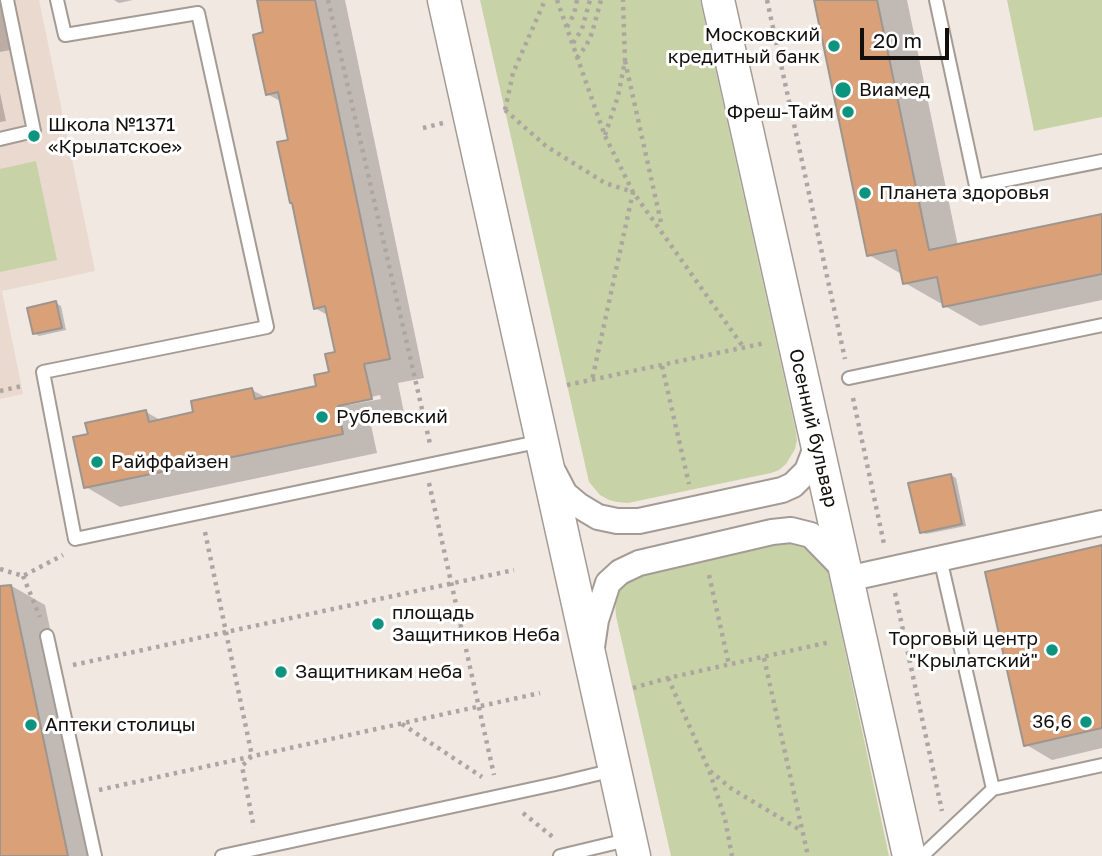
<!DOCTYPE html>
<meta charset="utf-8">
<style>
body{margin:0}
#map{position:relative;width:1102px;height:856px;overflow:hidden;background:#f1e8e1;font-family:"Golos Text",sans-serif}
canvas{display:block}
.scale{position:absolute;left:860px;top:28px;width:89px;height:32px;box-sizing:border-box;border:4px solid #120f0d;border-top:0;padding-left:9px;font-size:21px;line-height:24px;white-space:nowrap;color:#120f0d;-webkit-text-stroke:5px #fff;paint-order:stroke}
</style>
<div id="map">
<canvas width="1102" height="856"></canvas>
<div class="scale">20 m</div>
</div>
<script>
const context = document.querySelector('canvas').getContext('2d');
context.lineJoin = 'round';
function fill(path, color) { context.fillStyle = color; context.fill(path, 'evenodd'); }
const shape = rows => new Path2D(rows.map(r => 'M' + r).join(''));
function strokePath(path, color, width, dash) { context.strokeStyle = color; context.lineWidth = width; context.lineCap = dash ? 'butt' : 'round'; context.setLineDash(dash || []); context.stroke(path); }
function label(font, color, halo, rows, align = 'center') {
  context.font = font + ' "Golos Text",sans-serif'; context.lineWidth = 6; context.setLineDash([]); context.textBaseline = 'middle'; context.strokeStyle = halo; context.fillStyle = color; for (const [text, x, y, turn = 0] of rows) {
    context.save(); context.translate(x, y); context.rotate((+turn || 0) * Math.PI / 180); context.textAlign = isNaN(turn) ? turn : align; if (halo) context.strokeText(text, 0, 0); context.fillText(text, 0, 0); context.restore();
  }
}
const built = shape([
 [0,0,39,0,95,271,2,291,23,394,0,399]
]);
const green = shape([
 [480,0,700,0,795,427,797,440,795,449,786,464,779,470,771,473,628,503,617,502,609,500,600,495,589,482],
 [1007,0,1102,0,1102,117,1034,131],
 [36,161,57,260,0,272,0,169],
 [788,541,807,546,823,560,828,572,889,856,671,856,616,616,615,601,617,594,624,583,641,575,775,542]
]);
const shadow = shape([
 [0,0,11,0,21,48,0,52],
 [114,0,133,0,119,3],
 [258,0,345,0,424,378,398,383,405,418,371,425,377,453,120,507,86,487,90,435,146,412,162,421,195,414,252,390,267,398,318,387,331,373,337,353,329,316,315,308,290,141,282,102,267,94,266,34],
 [380,395,381,399,349,405,349,402],
 [815,0,907,0,958,246,1102,216,1102,300,980,326,945,306,944,302,940,303,905,283,903,275,869,255],
 [0,93,6,121,0,122],
 [56,303,61,306,66,330,39,336,34,333],
 [951,475,956,478,966,526,926,534,921,532],
 [1102,547,1102,748,1052,760,1025,744],
 [10,585,45,605,98,856,0,856,0,588]
]);
const building = shape([
 [257,0,315,0,390,359,364,364,372,399,338,406,343,434,84,488,73,437,88,434,85,423,146,410,149,422,193,412,191,401,252,388,255,399,316,386,314,375,329,372,325,354,335,352,325,306,314,309,292,203,290,203,277,142,288,140,278,92,266,95,253,35,263,32,257,0],
 [814,0,877,0,929,250,1102,214,1102,274,943,307,937,277,903,284,896,250,867,256,814,0],
 [56,301,62,328,33,334,27,308,56,301],
 [951,474,962,524,920,533,908,483,951,474],
 [1102,545,1102,728,1024,746,985,572,1102,545],
 [11,585,68,856,0,856,0,586,11,585]
]);
const path = shape([
 [328,0,430,444],
 [557,0,605,136,633,192,744,348],
 [767,0,845,359],
 [567,27,574,14,577,0],
 [573,43,582,29,590,0],
 [577,58,586,46,592,33,601,0],
 [625,61,662,227],
 [505,110,546,146,605,183,633,192,592,380],
 [505,110,513,73,545,0],
 [423,128,443,123],
 [605,135,618,96,625,61,623,0],
 [662,366,689,484],
 [567,385,765,343],
 [0,391,22,386],
 [853,398,884,544],
 [429,483,494,775],
 [205,532,252,756,242,766,254,828],
 [0,569,23,576,63,555],
 [709,575,729,665],
 [23,576,40,617],
 [895,593,942,811],
 [764,658,808,856],
 [73,665,514,570],
 [668,678,709,770,725,819,732,856],
 [633,688,668,678,830,642],
 [402,724,482,777],
 [710,771,732,789,802,831],
 [99,790,540,693],
 [523,813,554,838]
]);
const service = shape([
 [57,0,65,35,198,13,267,327,43,372,75,539,542,441],
 [936,0,976,186,1102,161],
 [0,139,34,131,7,0],
 [849,378,1102,325],
 [940,558,993,789,1102,765],
 [47,636,95,856],
 [222,856,560,783,614,770],
 [560,856,631,839],
 [922,856,993,789]
]);
const minor = shape([
 [554,473,565,494,578,505,598,517,617,521,639,521,782,490,793,485,807,471,815,450,813,439],
 [847,579,1102,523],
 [592,647,596,620,608,583,620,572,639,563,772,532,791,530,811,535,845,570]
]);
const tertiary = shape([
 [444,0,634,856],
 [718,0,909,856]
]);
const markers = [
 [834,46,7,"#0d947f"],
 [843,90,9,"#0d947f"],
 [848,112,7,"#0d947f"],
 [34,136,7,"#0d947f"],
 [865,193,7,"#0d947f"],
 [322,417,7,"#0d947f"],
 [97,462,7,"#0d947f"],
 [378,624,7,"#0d947f"],
 [1052,650,7,"#0d947f"],
 [281,672,7,"#0d947f"],
 [1086,722,7,"#0d947f"],
 [31,725,7,"#0d947f"]
];
const poiNames = [
 ["Московский",820,35,"right"],
 ["кредитный банк",820,57,"right"],
 ["Виамед",859,90],
 ["Фреш-Тайм",834,112,"right"],
 ["Школа №1371",48,125],
 ["«Крылатское»",48,147],
 ["Планета здоровья",879,193],
 ["Рублевский",336,417],
 ["Райффайзен",111,462],
 ["площадь",392,613],
 ["Защитников Неба",392,635],
 ["Торговый центр",1038,639,"right"],
 ["\"Крылатский\"",1038,661,"right"],
 ["Защитникам неба",295,672],
 ["36,6",1072,722,"right"],
 ["Аптеки столицы",45,725]
];
const streetNames = [
 ["Осенний бульвар",813,428,77]
];
fill(built, '#ead9ce');
fill(green, '#c7d3a6');
fill(shadow, '#0003');
fill(building, '#daa179');
strokePath(building, '#9d958f', 2);
strokePath(service, '#a49b95', 16);
strokePath(minor, '#a49b95', 28);
strokePath(tertiary, '#a49b95', 35);
strokePath(path, '#ada6a0', 4.5, [3.5, 5]);
strokePath(service, '#fff', 12);
strokePath(minor, '#fff', 24);
strokePath(tertiary, '#fff', 32);
for (const [x, y, r, color] of markers) { const dot = new Path2D(); dot.arc(x, y, r, 0, 2 * Math.PI); context.fillStyle = color; context.fill(dot); strokePath(dot, '#fff', 2.5); }
label('19px', '#120f0d', '#fff', poiNames, 'left');
label('19px', '#120f0d', '#fff', streetNames);
</script>
